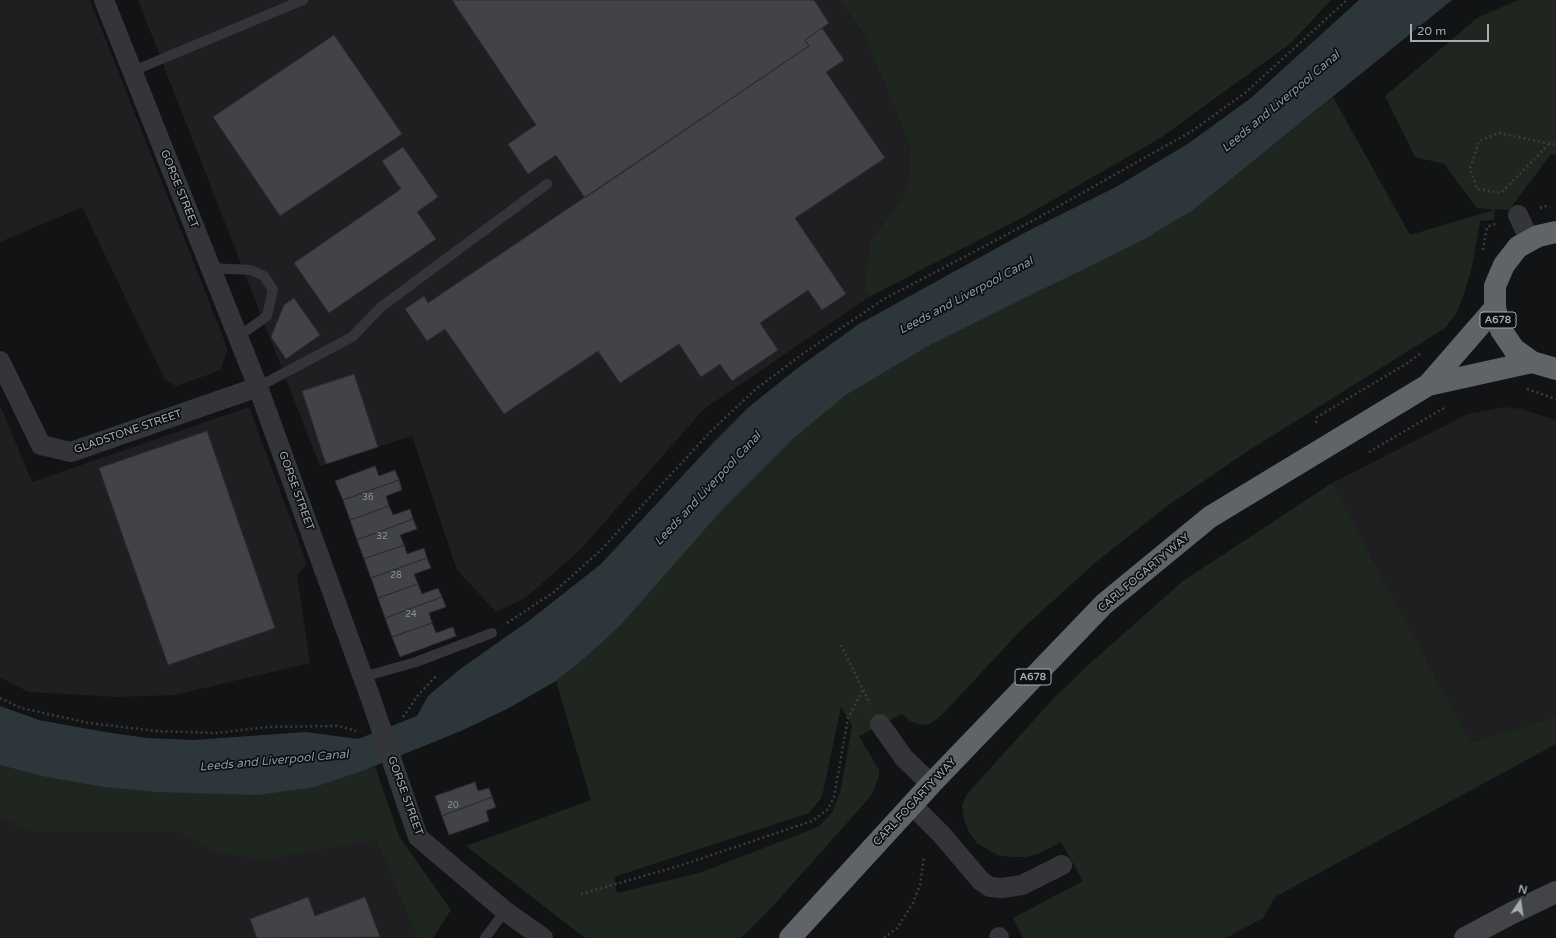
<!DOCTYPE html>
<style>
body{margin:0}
#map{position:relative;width:1556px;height:938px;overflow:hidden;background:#121314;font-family:"Varela Round",sans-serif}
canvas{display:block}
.north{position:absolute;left:1500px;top:882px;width:40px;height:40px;-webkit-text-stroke:3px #0d0e0f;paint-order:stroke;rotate:13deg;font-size:11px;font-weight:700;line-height:16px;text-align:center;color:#a5abb3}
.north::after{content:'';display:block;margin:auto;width:14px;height:18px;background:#a5abb3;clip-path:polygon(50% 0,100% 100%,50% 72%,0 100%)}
.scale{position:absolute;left:1410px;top:24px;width:79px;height:18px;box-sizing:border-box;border:2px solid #a5abb3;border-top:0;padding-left:5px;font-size:12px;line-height:14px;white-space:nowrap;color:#a5abb3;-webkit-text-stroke:3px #0d0e0f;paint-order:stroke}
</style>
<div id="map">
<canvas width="1556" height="938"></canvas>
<div class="north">N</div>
<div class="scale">20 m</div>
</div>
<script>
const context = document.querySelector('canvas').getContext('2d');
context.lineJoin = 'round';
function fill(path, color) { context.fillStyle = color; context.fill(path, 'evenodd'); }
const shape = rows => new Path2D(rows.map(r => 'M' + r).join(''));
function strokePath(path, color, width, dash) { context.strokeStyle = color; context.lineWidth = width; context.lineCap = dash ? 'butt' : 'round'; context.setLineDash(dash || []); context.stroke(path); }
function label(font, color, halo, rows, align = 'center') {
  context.font = font + ' "Varela Round",sans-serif'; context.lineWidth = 3.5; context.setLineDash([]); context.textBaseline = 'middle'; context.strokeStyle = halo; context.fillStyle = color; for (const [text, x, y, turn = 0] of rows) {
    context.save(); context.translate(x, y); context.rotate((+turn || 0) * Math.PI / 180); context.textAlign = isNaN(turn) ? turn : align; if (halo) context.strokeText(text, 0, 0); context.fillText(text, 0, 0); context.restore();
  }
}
const built = shape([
 [0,0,90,0,225,342,227,351,221,369,213,373,176,386,165,380,82,207,0,242],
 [138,0,840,0,865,36,911,149,906,193,870,242,864,289,869,297,704,409,579,551,524,599,496,612,457,570,412,436,320,466],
 [0,405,32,482,249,407,307,564,297,575,310,663,174,695,118,697,28,692,0,677],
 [1504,407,1521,409,1556,420,1556,716,1471,743,1332,483,1468,414],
 [0,765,42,776,104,787,157,792,205,795,257,795,315,787,349,776,417,938,0,938]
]);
const green = shape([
 [840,0,1331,0,1291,43,1162,137,1027,215,869,297,864,289,870,242,906,193,911,149,865,36],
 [1518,0,1556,0,1556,155,1551,154,1509,210,1495,209,1494,220,1480,221,1472,267,1464,294,1456,314,1445,328,1248,451,1170,504,1096,562,1022,629,941,716,930,724,920,725,910,721,902,714,859,736,879,770,879,776,871,796,773,906,741,938,585,938,466,846,591,800,556,681,587,656,620,626,722,510,794,438,846,395,932,344,1143,240,1193,210,1333,97,1410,235,1494,210,1477,208,1444,164,1415,157,1385,96,1477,18],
 [841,707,852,725,847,755,840,793,832,813,818,827,699,873,617,893,614,877,809,813,822,797],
 [1332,483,1471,743,1556,716,1556,744,1275,897,1263,918,1226,938,1023,938,1013,918,1083,881,1061,842,1040,853,1026,857,1011,857,997,855,977,843,969,832,964,820,962,805,967,794,1053,699,1087,666,1183,581],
 [0,765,42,776,315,787,375,766,399,836,451,910,433,938,417,938,376,840,263,860,217,853,180,832,33,832,0,818]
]);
const water = shape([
 [1359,0,1452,0,1193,210,1143,240,932,344,846,395,794,438,722,510,620,626,587,656,556,681,507,709,461,731,362,771,315,787,257,795,157,792,104,787,42,776,0,765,0,706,39,720,105,732,147,738,193,740,306,732,358,739,417,716,428,696,460,669,530,620,601,564,711,445,750,406,799,367,859,324,1026,232,1116,187,1189,143,1251,98]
]);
const building = shape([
 [452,0,814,0,829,23,805,40,809,46,585,198,556,155,528,174,508,144,536,125,452,0],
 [822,28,844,60,826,72,885,158,795,218,846,294,822,310,808,290,760,323,778,350,732,381,720,364,701,377,679,344,620,383,598,351,504,414,445,329,427,341,405,309,424,296,428,303,809,46,805,40,822,28],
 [334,35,402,134,280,216,213,117,334,35],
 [403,147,438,197,417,212,436,239,329,313,294,263,401,189,382,161,403,147],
 [294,298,320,335,286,359,271,337,284,305,294,298],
 [354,374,378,447,326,464,302,391,354,374],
 [207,431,275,628,168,665,99,468,207,431],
 [375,466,379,476,395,470,399,480,343,500,335,481,375,466],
 [399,480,402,490,386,496,389,506,350,520,343,500,399,480],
 [389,506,393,515,410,509,413,519,357,540,350,520,389,506],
 [413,519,417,529,400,535,404,545,364,559,357,540,413,519],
 [404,545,407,554,424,548,427,558,371,578,364,559,404,545],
 [427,558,431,568,414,574,418,584,378,598,371,578,427,558],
 [418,584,422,594,438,588,442,597,385,618,378,598,418,584],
 [442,597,446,607,429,613,432,623,392,637,385,618,442,597],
 [432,623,436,633,453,627,456,636,400,657,392,637,432,623],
 [475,782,478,791,489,788,492,797,442,816,435,796,475,782],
 [492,797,496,807,486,811,489,821,449,835,442,816,492,797],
 [308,897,315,916,365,897,380,937,257,938,250,919,308,897]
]);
const path = shape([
 [1549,144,1501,193,1477,189,1470,169,1479,141,1499,133,1556,145],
 [1540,208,1545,206,1550,208],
 [1483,250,1487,227,1497,223],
 [1527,389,1556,399],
 [1316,423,1317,417,1406,364,1421,353],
 [1369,452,1444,408],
 [507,623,554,592,601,550,713,429,756,389,801,355,884,299,1036,219,1192,131,1245,93,1347,0],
 [841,645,870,704],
 [0,698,21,708,89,723,156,731,217,733,267,727,339,726,356,731],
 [403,717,419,694,436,676],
 [581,894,682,865,812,821,828,809,834,797,848,718,863,690],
 [884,938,897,928,913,903,920,885,924,856]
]);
const lane = shape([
 [133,71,303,0],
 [211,268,251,270,264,276,273,290,267,316,238,337],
 [258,387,352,337,381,307,547,184],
 [363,677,416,662,492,633],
 [485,938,505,911]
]);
const street = shape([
 [104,0,258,387,372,702],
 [1518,215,1530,241],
 [0,361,41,445,71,452,258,387],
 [880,724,904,758,931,784],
 [407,805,418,837,505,911,543,938],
 [912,805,942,835,981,881,990,887,1002,888,1022,885,1062,865],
 [999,937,999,938]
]);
const secondary = shape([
 [1465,938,1512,913,1556,892]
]);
const highway = shape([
 [1556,232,1538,236,1518,247,1504,265,1495,286,1495,308,1501,330,1514,349,1532,362,1556,369],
 [1428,385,1495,308],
 [790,938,931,784,1104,604,1210,517,1428,385,1532,362]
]);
const streetBridge = shape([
 [372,702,407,805]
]);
const numberNames = [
 ["36",368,498],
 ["32",382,537],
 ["28",396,576],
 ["24",411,615],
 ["20",453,806]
];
const shields = [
 [1498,320,36],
 [1033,677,36]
];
const shieldNames = [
 ["A678",1498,320],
 ["A678",1033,677]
];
const streetNames = [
 ["GORSE STREET",179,189,68],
 ["GLADSTONE STREET",128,432,-19],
 ["GORSE STREET",296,491,70],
 ["CARL FOGARTY WAY",1144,573,-40],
 ["GORSE STREET",405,796,70],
 ["CARL FOGARTY WAY",915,802,-47]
];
const waterNames = [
 ["Leeds and Liverpool Canal",1281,102,-40],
 ["Leeds and Liverpool Canal",966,296,-28],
 ["Leeds and Liverpool Canal",708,489,-47],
 ["Leeds and Liverpool Canal",274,761,-5]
];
fill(built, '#1f1f21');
fill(green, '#1f261f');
fill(water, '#2d363b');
fill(building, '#414347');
strokePath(building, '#2d2d2f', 1);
strokePath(path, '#3a3c3f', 2.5, [2, 3]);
strokePath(lane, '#343538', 10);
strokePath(street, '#343538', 20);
strokePath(secondary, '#424448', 22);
strokePath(highway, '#606469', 22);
strokePath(streetBridge, '#343538', 20);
label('9px', '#8c9198', null, numberNames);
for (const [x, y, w] of shields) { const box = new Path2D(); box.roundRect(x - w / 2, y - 8, w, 16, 3); context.fillStyle = '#0d0e0f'; context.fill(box); strokePath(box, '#a5abb3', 1); }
label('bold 10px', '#a5abb3', null, shieldNames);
label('11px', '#a5abb3', '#0d0e0f', streetNames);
label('italic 12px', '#809caa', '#0d0e0f', waterNames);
</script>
